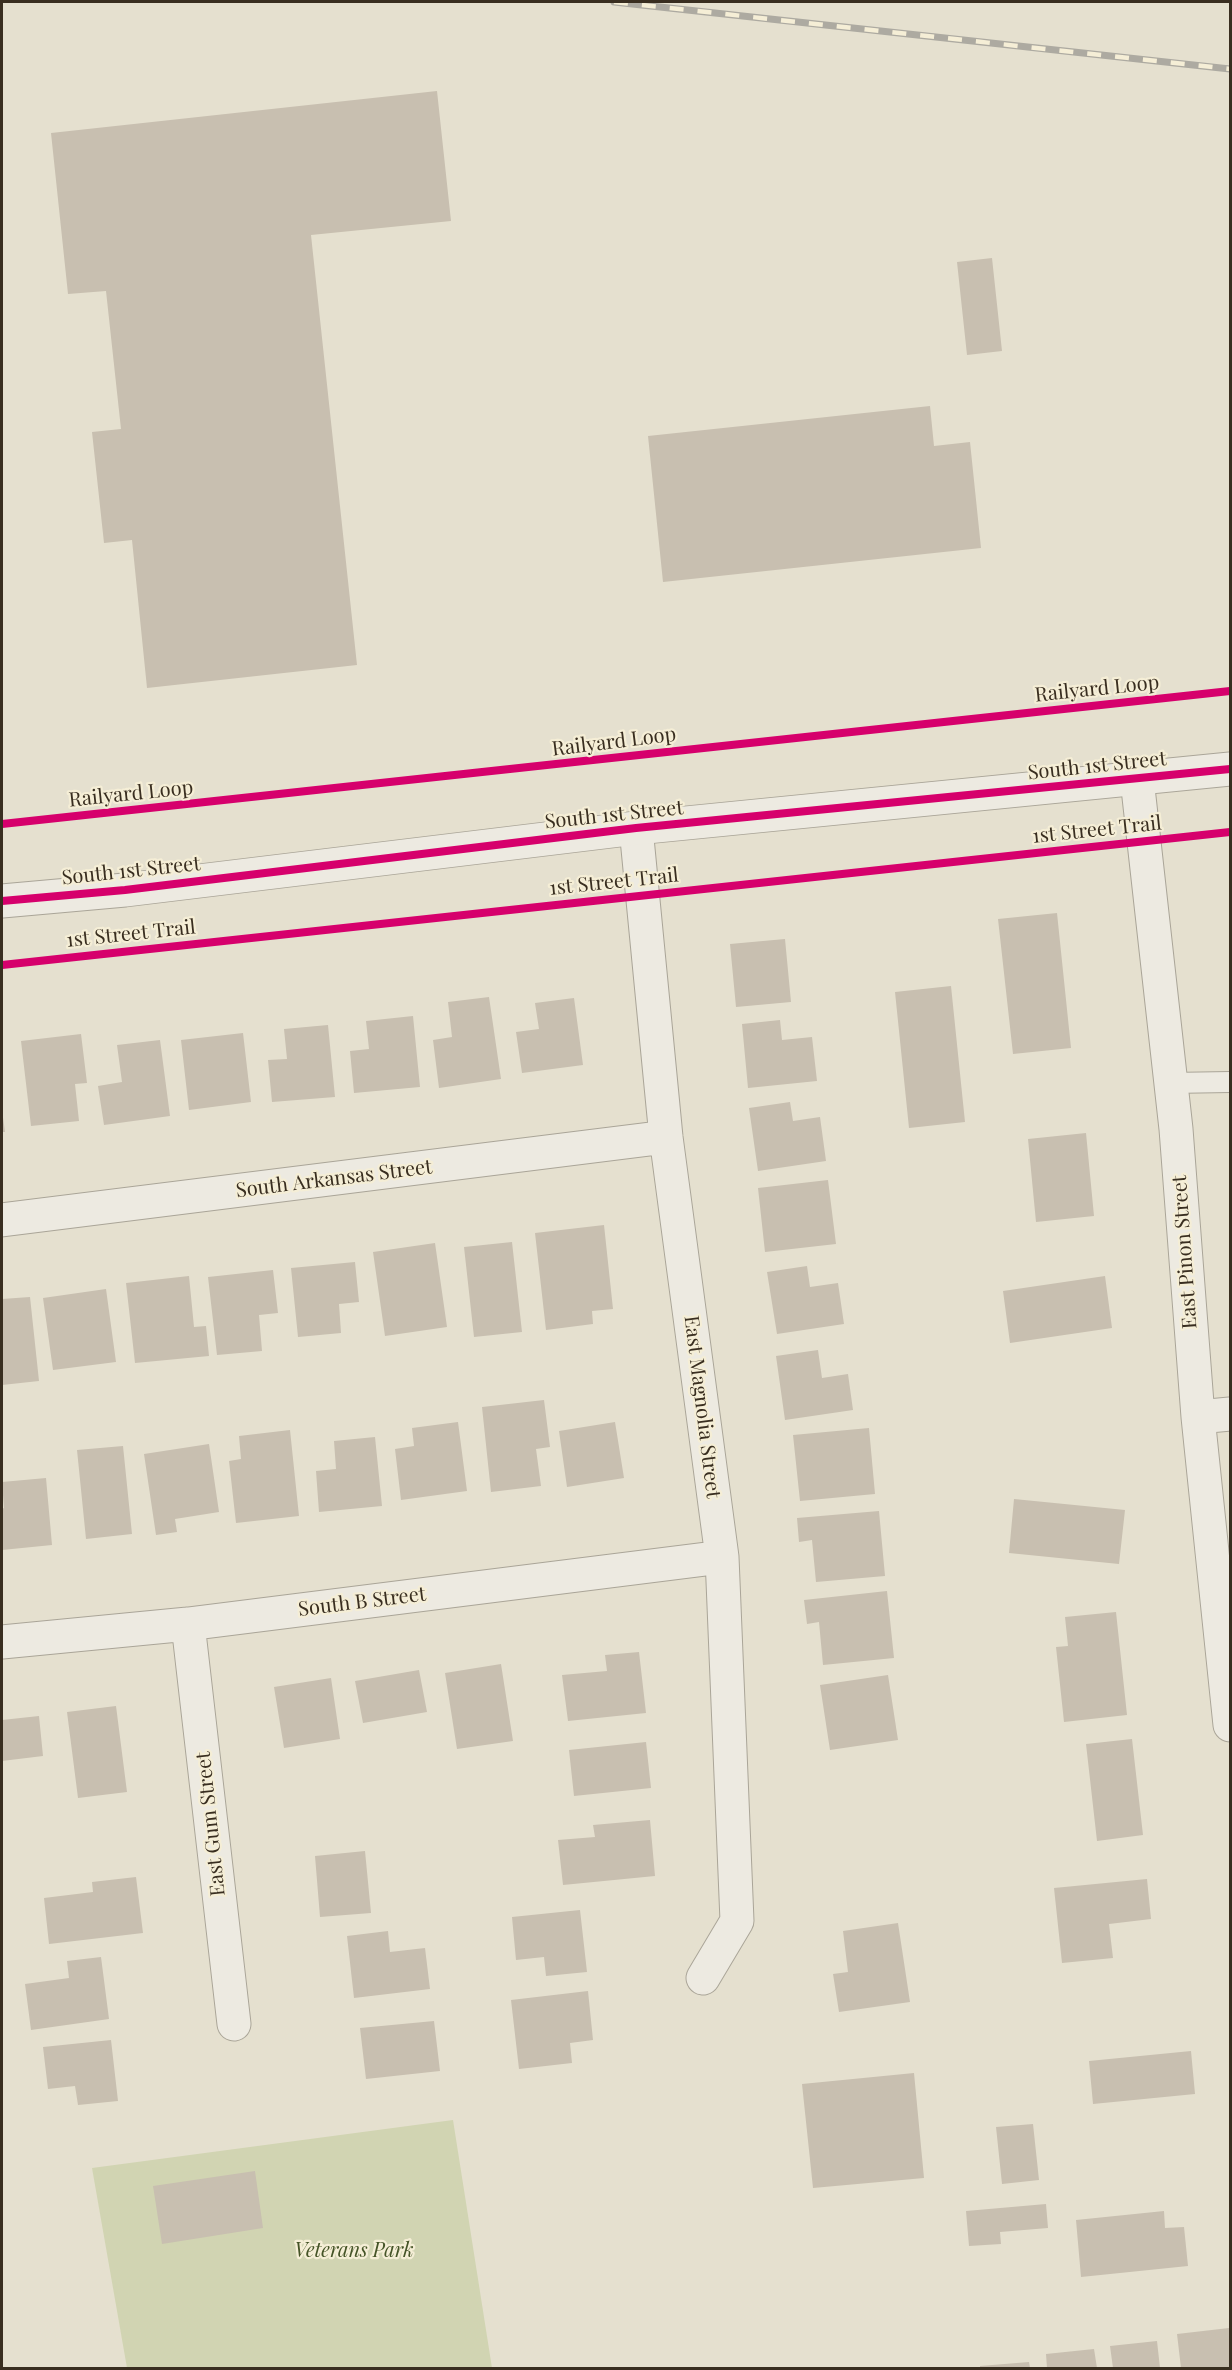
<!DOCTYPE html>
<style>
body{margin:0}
#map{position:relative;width:1232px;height:2370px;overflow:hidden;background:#e5e0cf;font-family:"Playfair Display",serif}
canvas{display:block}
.frame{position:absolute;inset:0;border:3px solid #392e20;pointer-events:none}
</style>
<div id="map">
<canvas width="1232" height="2370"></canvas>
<div class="frame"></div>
</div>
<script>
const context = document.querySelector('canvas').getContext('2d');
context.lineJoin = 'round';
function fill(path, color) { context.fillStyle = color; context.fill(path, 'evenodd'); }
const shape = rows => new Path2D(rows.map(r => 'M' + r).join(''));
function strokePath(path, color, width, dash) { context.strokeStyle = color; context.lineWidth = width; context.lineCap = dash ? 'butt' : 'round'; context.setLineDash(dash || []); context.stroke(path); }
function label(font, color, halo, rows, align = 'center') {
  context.font = font + ' "Playfair Display",serif'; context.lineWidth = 4.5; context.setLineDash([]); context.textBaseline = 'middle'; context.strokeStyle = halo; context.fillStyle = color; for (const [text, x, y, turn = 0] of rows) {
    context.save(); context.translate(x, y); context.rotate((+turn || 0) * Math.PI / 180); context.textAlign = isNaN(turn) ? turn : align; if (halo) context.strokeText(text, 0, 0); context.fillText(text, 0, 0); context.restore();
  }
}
const green = shape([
 [453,2120,492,2368,127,2368,92,2168]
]);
const building = shape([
 [437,91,451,221,311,235,357,665,147,688,132,540,104,543,92,432,121,429,106,291,68,294,51,133],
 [992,258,1002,351,967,355,957,262],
 [930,406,934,446,970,442,981,548,663,582,648,436],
 [1057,913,1071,1048,1013,1054,998,919],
 [785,939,791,1002,736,1007,730,944],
 [951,986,965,1122,909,1128,895,992],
 [489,997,501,1079,439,1088,433,1040,452,1037,448,1002],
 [574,998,583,1065,522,1073,516,1032,539,1029,535,1003],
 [413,1016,420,1087,354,1093,350,1051,369,1049,366,1021],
 [780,1020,782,1040,812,1037,817,1081,748,1088,742,1024],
 [328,1025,335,1097,272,1102,268,1060,287,1059,284,1029],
 [243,1033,251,1102,189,1110,181,1040],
 [81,1034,87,1083,75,1084,79,1121,31,1126,21,1041],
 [160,1040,170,1116,104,1125,98,1086,122,1082,117,1045],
 [790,1102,793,1121,820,1117,826,1161,758,1171,749,1108],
 [2,1110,5,1132,2,1132],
 [1086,1133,1094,1216,1036,1222,1028,1139],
 [828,1180,836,1244,765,1252,758,1188],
 [604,1225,613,1309,592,1311,593,1324,546,1330,535,1233],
 [512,1242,522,1332,474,1337,464,1247],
 [435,1243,447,1327,385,1336,373,1252],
 [355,1262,359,1302,339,1304,341,1333,298,1337,291,1268],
 [807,1266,810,1287,838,1283,844,1324,777,1334,767,1272],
 [273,1270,278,1313,259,1315,262,1351,217,1355,208,1277],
 [189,1276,194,1327,206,1326,209,1356,135,1363,126,1283],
 [1105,1276,1112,1328,1010,1343,1003,1291],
 [106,1289,116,1362,53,1370,43,1298],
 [30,1297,39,1381,2,1385,2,1299],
 [818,1350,822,1378,848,1374,853,1410,785,1420,776,1356],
 [544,1400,550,1447,536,1449,541,1486,491,1492,482,1407],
 [458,1422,467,1491,401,1500,395,1449,414,1446,412,1428],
 [615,1422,624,1478,567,1487,559,1431],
 [869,1428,875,1494,800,1501,793,1435],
 [290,1430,299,1516,236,1523,229,1461,241,1459,239,1436],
 [375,1437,382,1506,319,1512,316,1471,336,1469,334,1441],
 [209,1444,219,1512,175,1519,177,1532,156,1535,144,1454],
 [123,1446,132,1534,86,1539,77,1450],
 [46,1478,52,1545,2,1550,2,1509,4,1508,2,1482],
 [1014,1499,1125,1510,1119,1564,1009,1553],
 [879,1511,885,1576,816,1582,812,1540,799,1542,797,1518],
 [887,1591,894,1658,823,1665,819,1622,807,1624,804,1600],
 [1116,1612,1127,1715,1064,1722,1056,1647,1068,1646,1065,1617],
 [639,1652,646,1713,568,1721,562,1675,607,1671,605,1655],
 [501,1664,513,1741,457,1749,445,1673],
 [419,1670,427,1712,363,1723,355,1681],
 [888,1675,898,1740,830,1750,820,1685],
 [331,1678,340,1739,284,1748,274,1687],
 [116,1706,127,1792,78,1798,67,1712],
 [39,1716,43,1756,2,1761,2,1720],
 [1132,1739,1143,1835,1097,1841,1086,1744],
 [646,1742,651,1788,574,1796,569,1750],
 [650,1820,655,1876,563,1885,558,1840,595,1837,593,1825],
 [365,1851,371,1913,320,1917,315,1856],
 [136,1877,143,1933,49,1944,44,1898,93,1892,92,1882],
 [1147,1879,1151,1919,1109,1924,1113,1958,1062,1963,1054,1888],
 [580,1910,587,1972,546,1976,544,1957,516,1960,512,1917],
 [898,1923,910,2002,839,2012,833,1974,848,1972,843,1931],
 [388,1931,390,1952,425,1948,430,1989,354,1998,347,1936],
 [101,1957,109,2019,31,2030,25,1984,69,1978,67,1961],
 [588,1991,593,2040,570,2043,572,2063,519,2069,511,2000],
 [434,2021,440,2071,366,2079,360,2028],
 [111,2040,118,2101,78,2105,75,2086,48,2089,43,2047],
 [1191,2051,1195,2094,1093,2104,1089,2061],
 [914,2073,924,2178,813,2188,802,2084],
 [1033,2124,1039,2180,1002,2184,996,2127],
 [255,2171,263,2228,162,2244,153,2186],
 [1046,2204,1048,2228,1000,2232,1001,2244,969,2246,966,2211],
 [1164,2211,1165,2228,1184,2227,1188,2266,1081,2277,1076,2220],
 [1229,2328,1230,2368,1181,2368,1177,2334],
 [1157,2341,1160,2368,1113,2368,1110,2346],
 [1094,2349,1097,2368,1047,2368,1046,2354],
 [1029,2362,1030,2368,980,2368,980,2366]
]);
const service = shape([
 [1170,1083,1230,1082]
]);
const minor = shape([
 [1137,779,1176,1129,1198,1417,1230,1725],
 [636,828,666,1137,722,1557,737,1921,703,1978],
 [2,1220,666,1137],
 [1198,1417,1230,1414],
 [188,1624,234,2024],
 [2,1642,188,1624,722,1557]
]);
const tertiary = shape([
 [2,901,125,890,636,828,1230,769]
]);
const rail = shape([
 [614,2,1230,69]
]);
const cycleway = shape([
 [2,824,1230,691],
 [2,901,125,890,636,828,1230,769],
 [2,965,1230,832]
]);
const streetNames = [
 ["Railyard Loop",1097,689,-6],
 ["Railyard Loop",614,742,-7],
 ["South 1st Street",1097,766,-6],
 ["Railyard Loop",131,794,-6],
 ["South 1st Street",614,815,-6],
 ["1st Street Trail",1097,830,-6],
 ["South 1st Street",131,871,-6],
 ["1st Street Trail",614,882,-6],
 ["1st Street Trail",131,934,-6],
 ["South Arkansas Street",334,1179,-7],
 ["East Pinon Street",1185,1252,-94],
 ["East Magnolia Street",702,1407,83],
 ["South B Street",362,1602,-7],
 ["East Gum Street",211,1824,-96]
];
const parkNames = [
 ["Veterans Park",354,2251]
];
fill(green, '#d1d4b2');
fill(building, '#c8bfb0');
strokePath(service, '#aaa598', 22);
strokePath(minor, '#aaa598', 35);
strokePath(tertiary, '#aaa598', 35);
strokePath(service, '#edeae1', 20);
strokePath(minor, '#edeae1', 33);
strokePath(tertiary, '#edeae1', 33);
strokePath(rail, '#adaaa1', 7);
strokePath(rail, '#f5eed6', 4.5, [14]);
strokePath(cycleway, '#d6006c', 8);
label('20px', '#392e20', '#f5eed6', streetNames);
label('italic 20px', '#455427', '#f5eed6', parkNames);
</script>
